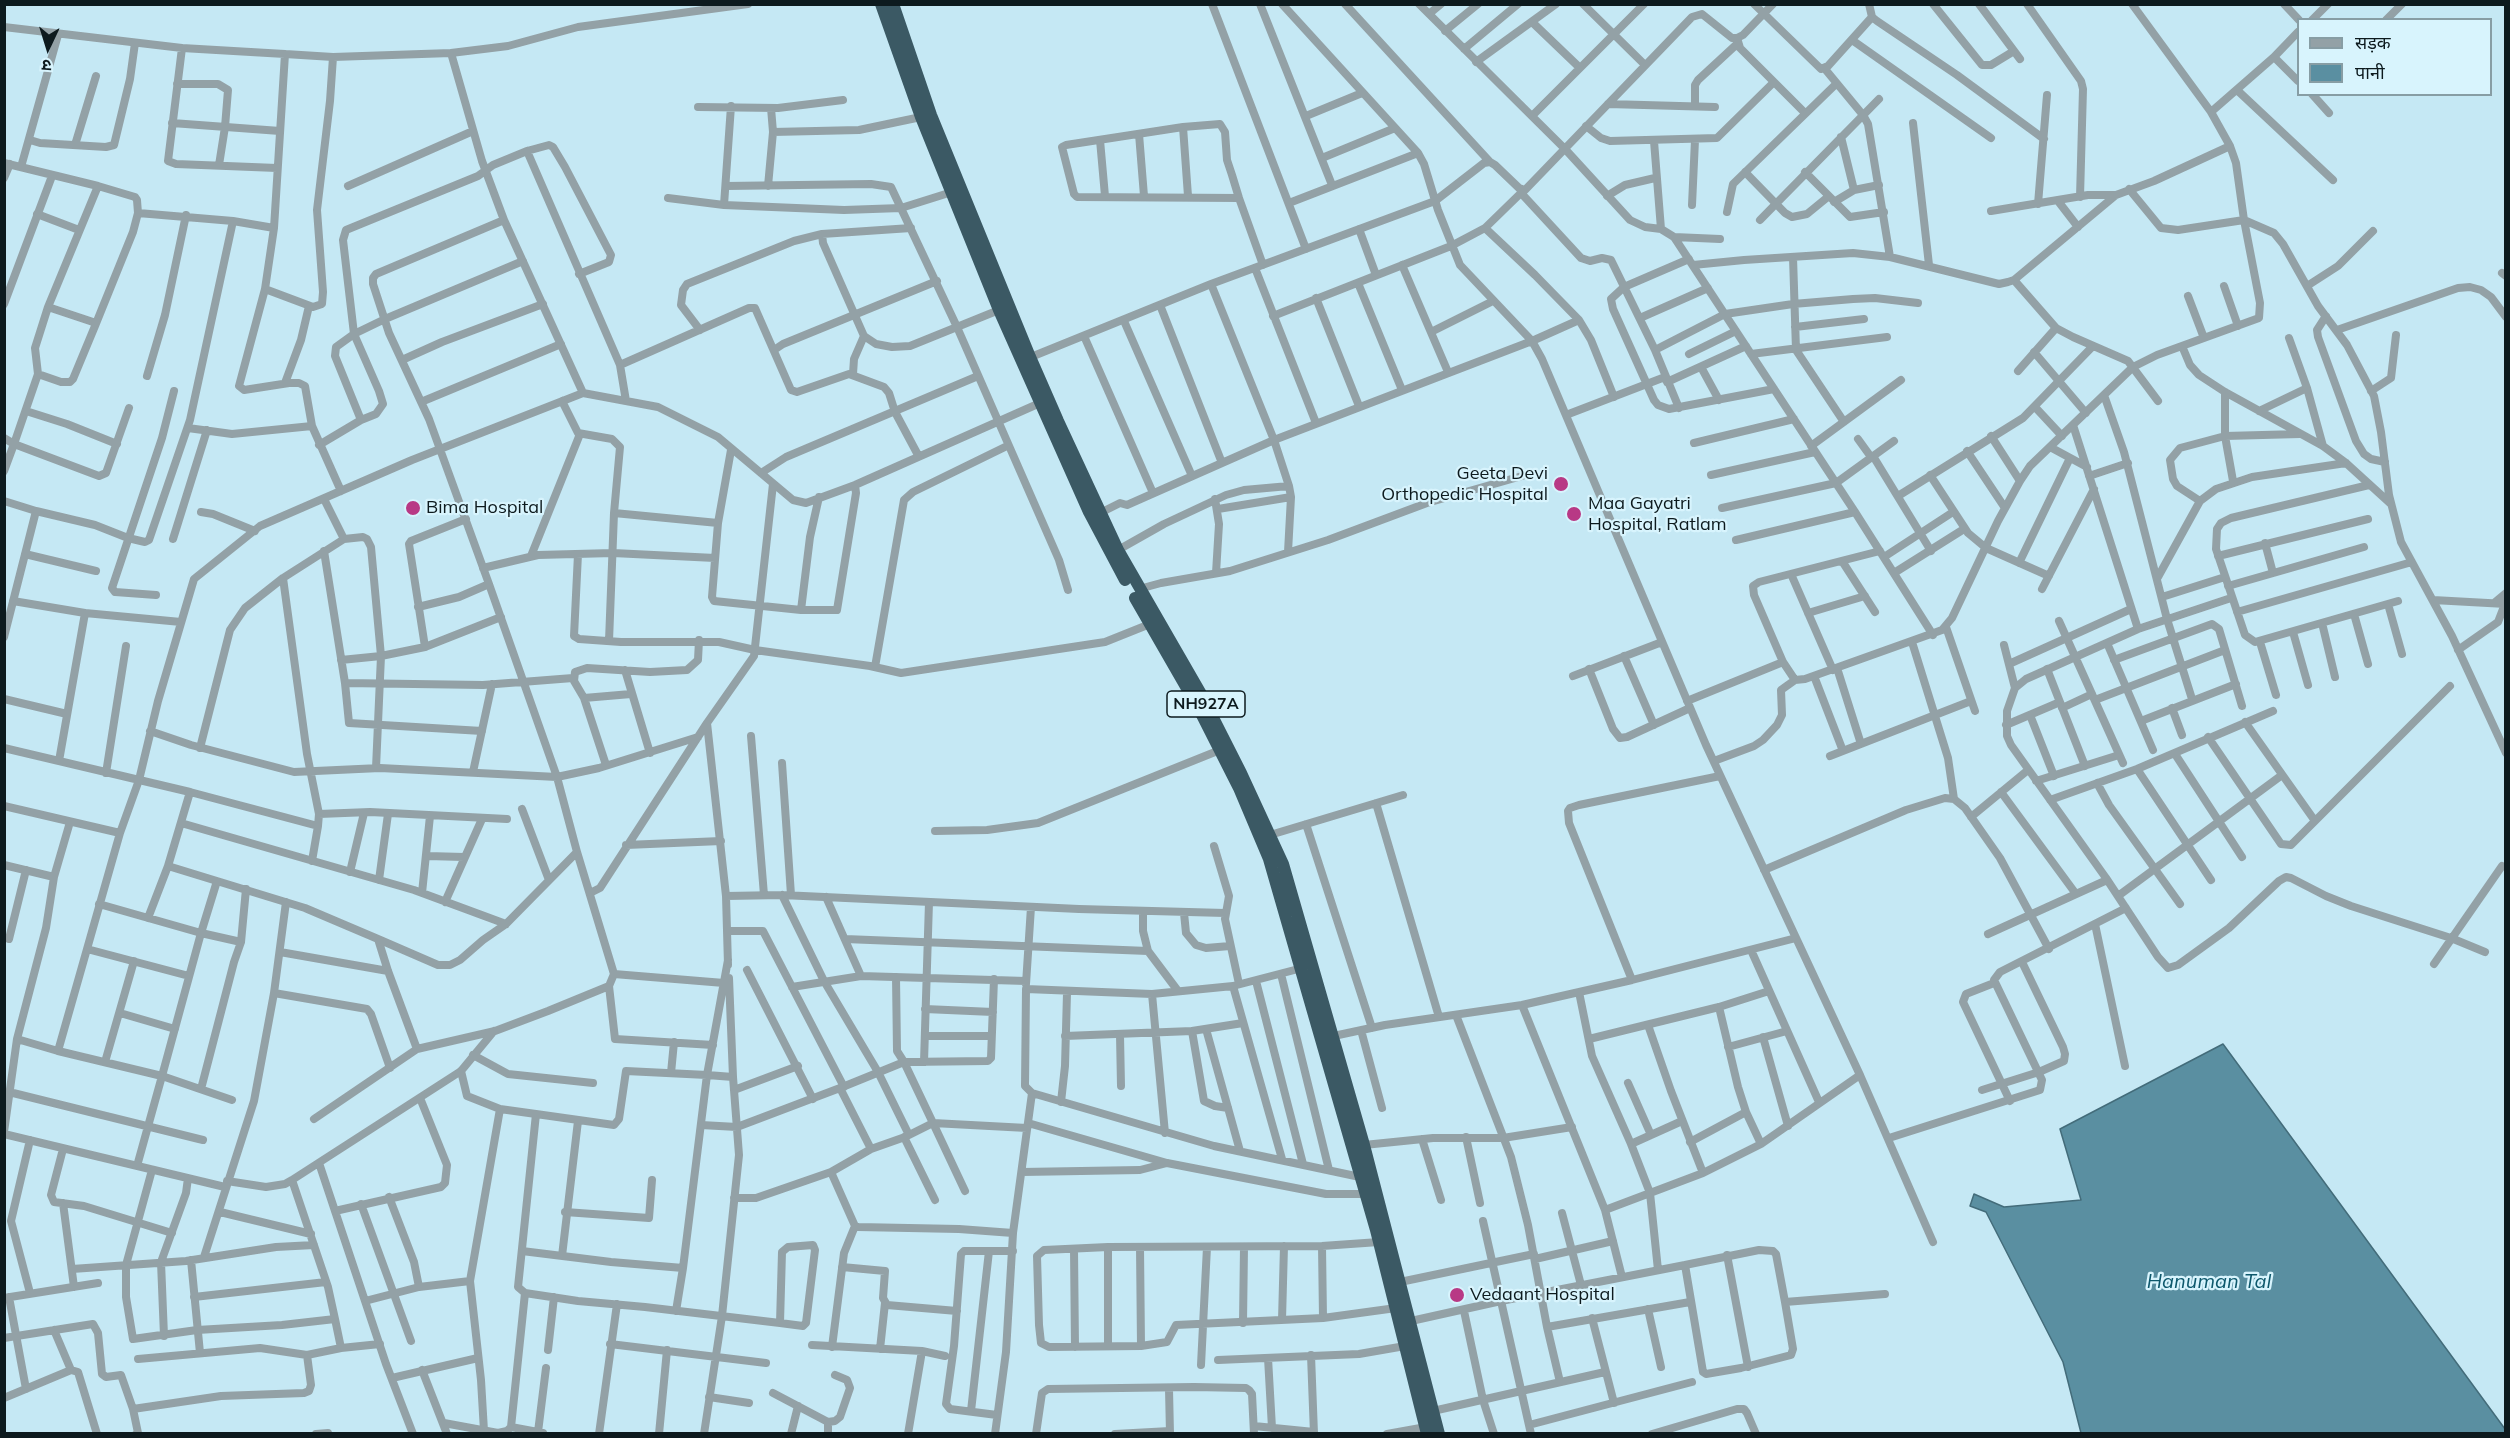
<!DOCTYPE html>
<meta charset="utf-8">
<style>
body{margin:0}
#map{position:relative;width:2510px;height:1438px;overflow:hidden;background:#c5e8f4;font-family:Mulish,"Noto Sans Devanagari",sans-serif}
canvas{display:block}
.frame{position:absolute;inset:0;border:6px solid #0d1a1e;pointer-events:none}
.legend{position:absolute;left:2297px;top:18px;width:195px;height:78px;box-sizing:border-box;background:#d8f4fd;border:2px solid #879da4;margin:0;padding:8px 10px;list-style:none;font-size:18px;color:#0d1a1e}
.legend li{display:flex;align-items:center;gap:12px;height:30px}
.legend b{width:30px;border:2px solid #879da4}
.north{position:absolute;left:18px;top:18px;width:60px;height:60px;-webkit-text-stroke:4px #d8f4fd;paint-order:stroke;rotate:184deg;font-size:16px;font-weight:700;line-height:24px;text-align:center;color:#0d1a1e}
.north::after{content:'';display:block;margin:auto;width:21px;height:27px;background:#0d1a1e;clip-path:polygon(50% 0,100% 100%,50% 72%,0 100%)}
</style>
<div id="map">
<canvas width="2510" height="1438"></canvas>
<div class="frame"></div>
<ul class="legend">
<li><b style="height:8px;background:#93a1a6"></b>सड़क</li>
<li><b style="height:16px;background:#5a8fa1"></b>पानी</li>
</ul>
<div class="north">उ</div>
</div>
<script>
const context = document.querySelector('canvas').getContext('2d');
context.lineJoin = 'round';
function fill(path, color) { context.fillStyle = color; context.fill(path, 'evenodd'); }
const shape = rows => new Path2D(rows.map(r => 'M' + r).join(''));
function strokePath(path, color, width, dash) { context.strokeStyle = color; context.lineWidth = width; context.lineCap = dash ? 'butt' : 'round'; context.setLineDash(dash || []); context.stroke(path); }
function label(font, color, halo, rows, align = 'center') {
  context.font = font + ' Mulish,sans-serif'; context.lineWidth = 4.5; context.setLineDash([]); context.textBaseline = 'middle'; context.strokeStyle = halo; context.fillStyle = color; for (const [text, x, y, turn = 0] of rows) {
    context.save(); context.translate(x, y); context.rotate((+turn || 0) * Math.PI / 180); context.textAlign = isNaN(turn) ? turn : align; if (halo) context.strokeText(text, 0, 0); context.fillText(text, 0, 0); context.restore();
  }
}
const water = shape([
 [2223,1044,2505,1429,2505,1433,2081,1433,2063,1362,1986,1212,1970,1206,1974,1194,2004,1207,2081,1200,2060,1129,2223,1044]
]);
const minor = shape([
 [1212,4,1306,249],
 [1260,4,1332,185],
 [1282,4,1418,153,1424,164,1438,210,1460,265,1532,341,1542,359,1706,745,1860,1075,1933,1242],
 [1345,4,1490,162],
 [1419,4,1565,149,1630,220,1645,227,1661,229,1674,237,1855,512,1933,635],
 [1583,4,1645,65],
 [1754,4,1821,69,1828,66,1872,17],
 [1869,4,1872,17,1877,21,1957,75,2044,139],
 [1933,4,1982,65,1991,65,2014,51],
 [1979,4,2020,59],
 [2027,4,2081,81,2083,89,2080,197],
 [2284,4,2299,20],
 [1429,14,1441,4],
 [2312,20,2328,4],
 [2386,20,2402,4],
 [1532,22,1580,68],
 [4,27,182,48,285,54,333,57,451,53],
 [1445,31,1478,4],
 [1737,38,1740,48,1805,113],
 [1852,40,1991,138],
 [182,48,168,161,176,164,277,168],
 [1464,49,1518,4],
 [2274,57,2298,81],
 [1476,62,1556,4],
 [1825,69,1863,115,1868,124,1890,257],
 [177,84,218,84,228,90,225,127,219,165],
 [2237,90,2333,180],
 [2312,94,2329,113],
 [1608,104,1715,107],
 [1695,106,1695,85,1698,80,1737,44],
 [698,107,778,108,843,100],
 [2211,112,2274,57,2298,32],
 [1306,116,1362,93],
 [1532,116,1644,4],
 [172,123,280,131],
 [1913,123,1929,265],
 [1586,126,1601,138,1610,141,1717,138,1774,82],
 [1183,127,1188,196],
 [773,132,859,130,921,117],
 [1139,134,1144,196],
 [1841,137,1854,190],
 [30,140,40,143,106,147,114,145,130,79,135,43],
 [1100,140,1105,196],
 [1654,141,1661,229],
 [75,145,96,76],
 [527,151,620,365,626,401],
 [1322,158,1395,128],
 [4,163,98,186,135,197,137,200,138,213,133,232,95,326,73,379,70,382,61,382,38,374,35,348,48,307,98,186],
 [21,167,58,35],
 [1745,172,1785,213,1792,217,1807,214,1829,196],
 [1805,172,1850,217,1884,212],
 [4,178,10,164],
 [348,186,473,131],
 [726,186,871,184,891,187,957,327,1059,560,1068,590],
 [768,186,773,132,771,108],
 [2129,189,2161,228,2178,230,2244,220,2274,233,2283,244,2318,306,2347,345,2374,396,2381,432,2389,495,2401,542,2452,636,2506,753],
 [1521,193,1581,258,1590,261,1602,258,1611,260,1655,350,1679,408],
 [1607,196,1625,185,1655,178],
 [668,198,724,205,844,210,901,208,952,192],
 [1239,198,1077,197,1074,194,1062,147,1066,145,1183,127,1220,124,1225,132,1227,160,1232,175,1239,198,1263,265],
 [2058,201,2078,227],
 [1834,202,1854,190,1879,185],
 [1289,203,1418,153],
 [2038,204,2047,95],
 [724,205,731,106],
 [1692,205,1695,140],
 [1991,211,2088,195,2116,195],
 [1727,212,1733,184,1836,84],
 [138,213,233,221],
 [37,214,79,230],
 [504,220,376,274,373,278,373,284,389,333,429,419,489,584,557,777,577,852],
 [1760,220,1879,99],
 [274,228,265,289,239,386,244,390,289,383,299,383,305,386,312,426,341,491],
 [1485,228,1535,275,1579,320,1591,340,1614,397],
 [1359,229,1376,275],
 [822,234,823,243,864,336,876,344,892,347,910,346,999,310],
 [1674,237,1720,239],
 [1793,257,1796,350,1844,422],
 [1689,259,1624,287,1611,299,1613,309,1654,400,1658,405,1669,409,1774,389],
 [1402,265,1448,372],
 [1693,265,1744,260,1853,253,1890,257,1999,284,2008,282,2014,280,2116,195,2154,181,2230,146],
 [1255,268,1316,423],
 [2502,273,2506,276],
 [2014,280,2056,328,2073,337,2128,361,2158,401],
 [1358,283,1402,390],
 [1211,284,1274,440,1289,486,1291,497,1288,552],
 [2224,286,2238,326],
 [2307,286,2338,266,2373,231],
 [265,289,313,307,322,304,323,292,317,210,330,101,333,57],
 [2188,296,2204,338],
 [1316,298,1359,406],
 [4,304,52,176],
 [1160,305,1222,463],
 [48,307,96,323],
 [1273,316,1451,246,1485,228,1523,191],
 [2326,316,2317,330,2318,337,2356,441,2364,454,2371,459,2385,462],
 [1640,318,1708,288],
 [1124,321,1192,476],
 [1795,327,1864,319],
 [700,330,681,305,683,290,687,284,794,241,822,234,911,228],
 [2337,330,2458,288,2470,287,2481,290,2491,297,2506,317],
 [1431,332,1493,301],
 [1084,336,1153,493],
 [2289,338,2307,388,2323,446],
 [2182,346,2190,365,2199,375,2225,392,2323,446,2346,463,2391,504],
 [774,350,783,344,937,281],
 [1655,350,1725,314,1793,304,1853,299,1875,298,1918,303],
 [2034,352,2086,413],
 [1689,354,1736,331],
 [1751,354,1887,337],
 [1026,359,1211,284,1435,201,1484,163,1490,162,1495,165,1519,188,1525,190,1692,17,1702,14,1732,38,1737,38,1743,35,1773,4],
 [402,360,442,342,543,304],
 [620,365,749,308,755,308,791,390,797,392,849,374,884,387,889,393,895,412,918,455],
 [1701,367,1719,400],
 [2018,371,2056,328],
 [38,374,14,444,99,476,106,473,129,408],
 [853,374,854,359,864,336],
 [147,376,165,315,186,215],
 [1667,382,1746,346],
 [285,383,301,340,309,306],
 [2371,391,2391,378,2396,335],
 [2225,392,2225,436,2233,481],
 [583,393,504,220,482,161,451,53,508,46,578,27,748,4],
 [2104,395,2124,452,2167,619,2192,699],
 [562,401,578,433,612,439,620,447,614,513,609,641],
 [421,402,561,344],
 [2035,407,2062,436],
 [26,411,67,424,117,444],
 [2259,411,2307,388],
 [1566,415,1665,377],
 [361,420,335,356,336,347,354,334,385,319,523,261],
 [2073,425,2138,629],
 [188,428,232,434,312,426],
 [1991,436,2020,481],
 [4,438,14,444,4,471],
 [1858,439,1871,457],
 [1694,443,1794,419],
 [319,445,361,420,376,414,383,404,379,391,354,334,343,240,346,230,478,176,493,165,527,151,549,145,553,147,565,167,611,255,609,262,579,274],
 [1811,446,1901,380],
 [2050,447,2087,467],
 [731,450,718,523,712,597,714,601,801,610,837,610,856,493,855,485],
 [1967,451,2005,508],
 [1873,456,1931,551],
 [761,473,786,457,978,376],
 [1711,475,1815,452],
 [1930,475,1968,533,1986,548,2049,576],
 [2089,476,2128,463],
 [2369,485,2231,518,2221,523,2217,529,2216,549,2245,635,2255,642,2398,601],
 [1898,496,2023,418,2093,346],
 [324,499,344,539],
 [1215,499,1219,524,1216,573],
 [4,501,36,511,95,525,128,538,145,542,149,540,190,420,233,221,274,228,285,54],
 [2200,501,2177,486,2173,479,2170,460,2180,448,2225,436,2300,434],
 [1722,508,1836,483,1894,441],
 [1218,509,1291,497],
 [201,512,213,514,255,531],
 [614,513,718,523],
 [1100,513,1120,503,1127,505,1274,440,1532,341,1579,320],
 [173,539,207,430],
 [1736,540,1855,512],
 [2265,543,2273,573],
 [1118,550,1164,524,1226,495,1244,490,1289,486],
 [324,551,345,683,349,723,482,731],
 [1880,551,1759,582,1753,586,1754,595,1783,662,1795,680,1805,679,1942,630,1952,618,1998,521,2020,481,2030,466,2133,367,2157,355,2259,318,2260,303,2244,220,2236,163,2230,146,2211,112,2132,4],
 [25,554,96,571],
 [578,554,574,636,579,639,621,642,719,642,755,650,870,666,901,673,1105,642,1150,624],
 [531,556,580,434],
 [2218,556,2368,519],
 [1884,557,1953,512],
 [1842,561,1875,612],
 [2019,563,2070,458],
 [483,568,538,555,613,553,715,558],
 [1894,573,1964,529],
 [1791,574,1833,670],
 [2158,577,2200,501,2216,489,2252,477,2346,463],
 [283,578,307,754,319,814,318,826],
 [2228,586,2364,547],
 [1139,589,1161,583,1230,571,1328,540,1427,503,1529,474],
 [2042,589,2094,489],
 [156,595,115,592,112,588,162,438,174,391],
 [2162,597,2225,577],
 [2231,598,2138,629,2026,679,2015,688,2007,711,2007,736,2011,745,2106,878,2158,957,2168,968,2178,965,2229,928,2279,881,2286,877,2291,878,2326,896,2351,906,2451,938,2485,952],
 [2433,600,2506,604],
 [13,601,85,613,181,622],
 [2494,603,2506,593],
 [2388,604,2402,654],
 [418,607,459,597,489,584],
 [801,610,810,537,819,497],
 [2237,612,2412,562],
 [1808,613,1865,596],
 [2354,614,2368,664],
 [2059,621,2123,763],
 [2322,623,2335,677],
 [1946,627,1975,711],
 [2293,632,2308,685],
 [4,637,36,511],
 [1912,642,1948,758,1954,799],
 [2260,642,2276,695],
 [2107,643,2153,750],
 [2004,645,2015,688],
 [425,647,409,544,411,541,466,519],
 [2458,650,2498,622,2505,604],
 [1624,656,1654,725],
 [341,660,381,656,425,647,501,617],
 [2114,660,2212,624,2219,629,2242,706],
 [2009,664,2131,609],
 [875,667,904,500,913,492,1007,446],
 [1837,668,1861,744],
 [1589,669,1613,729,1620,738,1627,737,1690,708],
 [2047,669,2085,766],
 [625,670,650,753],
 [1573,676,1662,642],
 [1814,676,1843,751],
 [345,683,483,685,573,678],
 [584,698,631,694],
 [4,699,67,714],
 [2095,700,2225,650],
 [1687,701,1783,662],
 [2062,708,2092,694],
 [2172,708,2182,735],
 [2030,715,2054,776],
 [2141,721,2236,684],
 [2245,722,2315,821],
 [2006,725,2060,702],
 [150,731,191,745,294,772,380,768,557,777,599,768,698,737],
 [751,736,764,895],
 [2208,737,2281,844,2291,845,2450,686],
 [4,748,190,792,168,866,305,908,378,939,438,965,450,965,460,960,483,940,506,924,577,852,614,974,609,986,548,1011,495,1031,417,1049,388,971,378,939],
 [200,748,230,630,245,608,283,578,344,539,363,537,367,539,371,547,381,656,376,768],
 [2175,754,2242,857],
 [1830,756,1971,701],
 [59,761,85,613],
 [1714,761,1754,746,1763,740,1777,725,1782,715,1781,690,1795,680],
 [782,763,791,895],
 [606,765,584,698,574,681,575,672,587,668,650,672,687,670,698,660,699,640],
 [2137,769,2211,880],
 [473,772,492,684],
 [106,773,126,646],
 [2036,781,2119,755],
 [2097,783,2109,805,2180,904],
 [190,792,318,826,312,861],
 [2001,792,2076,894],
 [2050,800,2137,769,2273,711],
 [1376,803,1439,1017],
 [4,806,120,833,139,780,158,701,194,579,260,526,412,460,583,393,658,407,718,437,793,500,806,503,855,485,1040,403],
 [522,809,549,880],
 [319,814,370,812,507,819],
 [1971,817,2028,770],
 [181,823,414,890,506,924],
 [1306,824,1372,1028],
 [935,831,987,830,1038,823,1220,750],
 [1270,835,1403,795],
 [626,845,721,841],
 [1214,846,1229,896,1225,919,1239,984],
 [427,856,464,857],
 [4,865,54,877],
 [1764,870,1906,810,1945,798,1954,799,1965,808,2000,858,2049,949],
 [350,872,364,813],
 [379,880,388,814],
 [217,881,201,933,241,942],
 [422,893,430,816],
 [590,893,600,888,707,723],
 [782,895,824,981,878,1072,909,1135],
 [726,896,782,895,1079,909,1225,913],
 [2118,896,2282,775],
 [826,897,861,976,1026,981],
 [445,902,482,819],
 [99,904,201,933,162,1076,232,1100],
 [1143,912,1143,931,1148,951,1178,991],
 [1184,913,1186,933,1196,945,1206,948,1230,946],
 [148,918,168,866],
 [2095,924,2125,1066],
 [727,931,763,931,844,1087],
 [1988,934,2107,880],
 [9,939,26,870],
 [845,939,1148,951],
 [87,949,189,976],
 [1751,950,1819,1102],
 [280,952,388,971],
 [728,960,707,1075,626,1071,619,1119,614,1125,536,1114,518,1287,525,1293,578,1301,645,1307,780,1323,803,1326,806,1323,815,1250,813,1245,788,1247,782,1252,780,1323],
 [2434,964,2502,866],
 [728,965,726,896,707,723,754,656,773,484],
 [747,970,813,1099],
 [614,974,724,983],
 [1281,974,1329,1170],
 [896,977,897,1051,904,1062,988,1061,991,1058,994,979],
 [1632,980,1569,823,1568,811,1570,808,1579,805,1720,776],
 [1256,981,1303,1164],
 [1994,983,1966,994,1963,1002,2010,1101],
 [1026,984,1031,907],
 [609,986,615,1039,713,1045],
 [1233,986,1282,1159],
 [792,987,861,976],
 [1579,992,1592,1056,1631,1144,1650,1193,1658,1270],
 [274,993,367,1009,371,1014,390,1068],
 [1152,994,1165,1133],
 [1522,1005,1605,1210,1622,1277],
 [1719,1007,1738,1087,1746,1112,1761,1144],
 [925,1009,993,1012],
 [120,1013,175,1029],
 [1456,1015,1511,1157,1528,1225,1547,1327,1560,1382],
 [1648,1025,1671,1091,1703,1173],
 [1206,1029,1240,1151],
 [1361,1030,1382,1108],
 [1192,1031,1204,1101,1215,1106,1228,1108],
 [1120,1035,1121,1086],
 [925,1036,991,1036],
 [1065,1036,1192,1031,1243,1023],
 [1329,1037,1385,1025,1522,1005,1632,980,1796,938],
 [1763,1037,1788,1126],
 [17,1039,46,928,54,877,70,822],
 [1589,1039,1719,1007,1769,991],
 [1728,1047,1787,1031],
 [58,1051,162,1076,137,1166],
 [473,1055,508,1074,593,1083],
 [105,1062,134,961],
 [924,1062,929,902],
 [461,1071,467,1096,500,1109,536,1114],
 [671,1073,674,1042],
 [1628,1083,1651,1135],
 [840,1088,904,1062,933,1123,1027,1128],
 [201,1089,234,962,241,942,246,889],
 [734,1090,798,1066],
 [1982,1090,2039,1072,2064,1061,2065,1054,2063,1047,2022,962],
 [9,1092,203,1140],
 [1032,1093,1214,1146,1360,1177],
 [1061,1102,1065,1066,1067,993],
 [314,1119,417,1049],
 [1028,1123,1167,1163,1326,1194,1365,1194],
 [701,1125,737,1127,840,1088,871,1149,905,1137,933,1123,965,1191],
 [4,1132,17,1039,58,1051,120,833],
 [4,1134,225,1187],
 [904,1137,935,1200],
 [1466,1137,1480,1203],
 [1889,1138,2040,1090,2042,1080,1994,980,2000,972,2126,908],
 [1422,1139,1441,1200],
 [30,1140,11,1221,30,1293],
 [1690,1142,1746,1112],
 [1631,1144,1682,1121],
 [1364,1145,1433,1138,1503,1138,1572,1127],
 [63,1149,51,1195,54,1202,84,1206,172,1233],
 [319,1163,386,1364,413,1434],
 [152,1170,126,1265,126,1297,133,1339,197,1330,282,1325,335,1319,328,1287,292,1180,461,1071,494,1031],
 [831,1172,855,1226,858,1227,959,1229,1013,1233],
 [1022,1172,1140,1170,1167,1163],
 [227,1181,266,1187,285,1184,292,1180],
 [389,1197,414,1262,419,1287],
 [734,1198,756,1198,831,1172,871,1149],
 [63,1203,74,1287],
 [361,1204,411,1341],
 [1605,1210,1703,1173,1761,1144,1860,1075],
 [335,1211,441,1187,445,1183,447,1165,420,1098],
 [220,1212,311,1234],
 [565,1212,649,1218,652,1180],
 [1562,1213,1581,1285],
 [1483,1221,1501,1301,1685,1265,1703,1372,1706,1374,1741,1368,1791,1355,1793,1349,1785,1302,1776,1254,1773,1251,1759,1250,1685,1265],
 [1379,1242,1322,1246,1108,1247,1044,1250,1037,1256,1039,1325,1041,1343,1049,1347,1141,1346,1167,1342,1176,1325,1323,1318,1396,1308],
 [1322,1246,1323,1318],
 [1140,1247,1141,1346],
 [1074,1249,1075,1347],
 [522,1251,611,1262,683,1268,676,1311],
 [1727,1255,1748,1367],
 [562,1256,578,1121],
 [204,1257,254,1101,274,993,286,902],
 [1535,1259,1613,1241],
 [191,1260,200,1353],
 [842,1267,885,1271,883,1298,887,1305,957,1311],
 [683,1268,707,1075,733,1077],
 [72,1269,186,1261,276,1247,314,1245],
 [1400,1282,1534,1254],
 [9,1297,26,1389],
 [194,1297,326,1282],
 [4,1298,98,1283],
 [365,1301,419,1287,470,1281],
 [1785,1302,1885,1294],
 [1648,1309,1661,1367],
 [1464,1311,1483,1400,1494,1434],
 [1592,1318,1614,1403],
 [1282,1320,1284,1246],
 [1411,1321,1501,1301,1531,1434],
 [1243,1323,1244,1247],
 [1547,1327,1690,1302],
 [164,1336,161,1262,186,1193,188,1178],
 [4,1338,93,1324,98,1333,102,1374,106,1377,121,1375,133,1409],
 [610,1344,766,1363],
 [812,1345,922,1351,945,1356],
 [1108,1346,1108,1247],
 [832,1347,844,1253,855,1226],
 [341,1348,380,1344],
 [880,1349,885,1303],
 [548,1350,554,1297],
 [1311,1355,1314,1434],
 [1268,1358,1272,1428],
 [138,1359,260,1348,307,1355],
 [1218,1360,1359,1354,1405,1346],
 [1201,1365,1207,1247],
 [71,1370,78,1372,97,1434],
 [422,1370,447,1434],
 [392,1378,478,1358],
 [1169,1389,1170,1434],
 [773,1393,828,1422,828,1434],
 [709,1397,749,1403],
 [4,1398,71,1370,54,1330],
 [971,1411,989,1251],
 [1433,1411,1605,1372],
 [997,1415,950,1409,946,1404,954,1346,961,1254,964,1251,1013,1251],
 [828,1422,835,1421,840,1417,850,1388,847,1380,835,1375],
 [444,1423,498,1433,507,1431,511,1427,525,1293],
 [1529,1425,1692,1382],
 [1254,1426,1314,1432],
 [511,1427,543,1433],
 [484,1431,481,1380,470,1281,500,1109],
 [538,1432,546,1368],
 [136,1434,138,1433,133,1409,221,1396,304,1393,309,1391,311,1385,307,1355,341,1348,335,1319],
 [316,1434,328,1433],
 [599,1434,617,1304],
 [659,1434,667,1350],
 [704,1434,722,1316,739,1155,733,1077,729,978],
 [791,1434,798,1406],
 [908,1434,922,1351],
 [995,1434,1006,1352,1013,1233,1032,1093,1025,1086,1026,989,1152,994,1233,986,1306,967],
 [1036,1434,1042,1393,1048,1389,1194,1387,1246,1388,1249,1390,1252,1394,1254,1434],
 [1115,1434,1170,1431],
 [1387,1434,1426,1427],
 [1652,1434,1737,1409,1744,1409,1747,1413,1756,1434]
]);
const highway = shape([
 [881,4,921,117,999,310,1089,512,1125,580],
 [893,4,931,115,1030,357,1058,421,1118,550,1201,694,1241,773,1283,864,1364,1145,1439,1434],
 [1135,598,1200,711,1239,788,1269,859,1376,1230,1427,1434]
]);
const markers = [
 [1561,484,8,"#b83985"],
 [413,508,8,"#b83985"],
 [1574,514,8,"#b83985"],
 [1457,1295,8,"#b83985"]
];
const shields = [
 [1206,704,78]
];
const shieldNames = [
 ["NH927A",1206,704]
];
const poiNames = [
 ["Geeta Devi",1548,474,"right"],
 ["Orthopedic Hospital",1548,495,"right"],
 ["Maa Gayatri",1588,504],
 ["Hospital, Ratlam",1588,525],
 ["Bima Hospital",426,508],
 ["Vedaant Hospital",1470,1295]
];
const waterNames = [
 ["Hanuman Tal",2209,1282]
];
fill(water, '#5a8fa1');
strokePath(water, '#436c7a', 1.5);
strokePath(minor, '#93a1a6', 8);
strokePath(highway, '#3b5964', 12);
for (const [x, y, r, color] of markers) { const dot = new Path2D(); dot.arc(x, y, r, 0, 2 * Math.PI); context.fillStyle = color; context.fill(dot); strokePath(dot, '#d8f4fd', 2); }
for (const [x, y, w] of shields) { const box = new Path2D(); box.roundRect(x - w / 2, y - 13, w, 26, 4.5); context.fillStyle = '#d8f4fd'; context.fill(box); strokePath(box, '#0d1a1e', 1.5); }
label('bold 16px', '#0d1a1e', null, shieldNames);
label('18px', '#0d1a1e', '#d8f4fd', poiNames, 'left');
label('italic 20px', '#0d586c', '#d8f4fd', waterNames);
</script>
